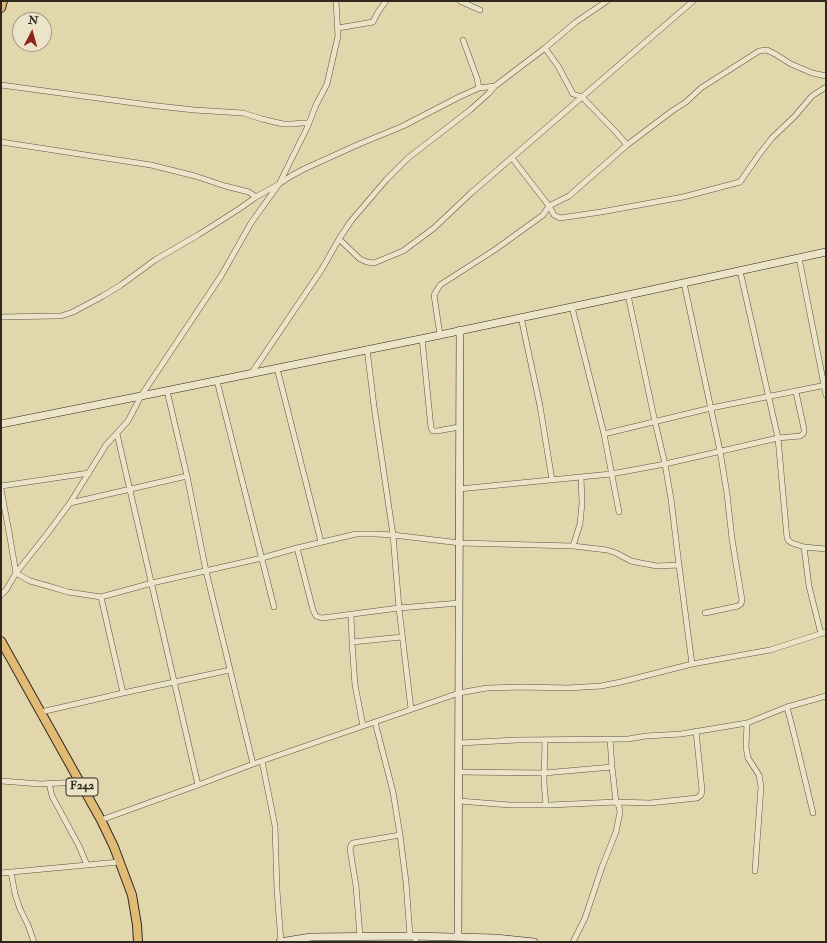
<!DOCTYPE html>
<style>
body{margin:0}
#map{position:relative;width:827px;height:943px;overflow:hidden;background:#e2d6ac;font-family:"IM FELL Double Pica",serif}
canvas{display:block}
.frame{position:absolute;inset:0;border:2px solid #30281e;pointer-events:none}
.north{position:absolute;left:12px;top:12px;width:40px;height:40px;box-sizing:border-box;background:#ece4c9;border:1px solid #a19985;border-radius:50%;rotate:6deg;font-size:11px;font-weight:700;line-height:16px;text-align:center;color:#30281e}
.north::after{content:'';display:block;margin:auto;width:14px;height:18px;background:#8f2418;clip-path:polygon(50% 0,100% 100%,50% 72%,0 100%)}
</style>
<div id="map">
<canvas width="827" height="943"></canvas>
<div class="frame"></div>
<div class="north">N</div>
</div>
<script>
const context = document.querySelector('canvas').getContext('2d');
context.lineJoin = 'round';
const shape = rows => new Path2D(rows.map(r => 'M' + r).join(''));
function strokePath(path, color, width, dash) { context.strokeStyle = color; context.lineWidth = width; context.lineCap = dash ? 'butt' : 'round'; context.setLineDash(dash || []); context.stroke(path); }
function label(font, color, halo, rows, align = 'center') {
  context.font = font + ' "IM FELL Double Pica",serif'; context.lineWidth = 3.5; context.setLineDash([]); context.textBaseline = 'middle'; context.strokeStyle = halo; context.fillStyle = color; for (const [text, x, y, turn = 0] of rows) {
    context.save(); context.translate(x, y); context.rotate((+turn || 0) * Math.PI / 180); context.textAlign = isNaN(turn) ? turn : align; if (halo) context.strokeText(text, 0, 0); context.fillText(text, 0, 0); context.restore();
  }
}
const street = shape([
 [460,1,480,10],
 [338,28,373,22,378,12,386,1],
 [463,40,477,78,479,88],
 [545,48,576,22,607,1],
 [1,85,149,105,194,110,243,113,262,119,283,124,292,124,302,123,309,123],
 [1,142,151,165,195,176,225,186,249,192,256,197],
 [627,145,672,111,686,102,701,88,759,51,767,50,775,54,791,64,812,73,826,76],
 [512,158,549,206,554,215,560,218,601,212,683,197,740,182,758,156,772,138,795,116,812,96,826,87],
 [339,239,360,259,367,262,374,263,403,251,434,228,471,193,582,97,615,131,627,145,569,196,549,206,543,215,496,249,440,285,434,295,440,335],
 [799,258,826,395],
 [740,271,778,438,787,538,789,541,792,543,804,547,826,549],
 [684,283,720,451,727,494,732,539,742,600,741,604,738,606,705,613],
 [628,295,655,422,665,464,671,499,679,565,692,664],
 [572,307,604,434,619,512],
 [1,317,54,316,61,316,73,312,103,296,121,285,155,260,198,235,239,209,256,197,279,184,291,176,304,169,357,145,403,126,459,97,479,88,495,86],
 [521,317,540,406,552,480],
 [422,338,431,428,433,431,437,431,459,427],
 [367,349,374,406,393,535,399,608,411,709],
 [277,368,321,542],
 [251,374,322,269,339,239,351,221,386,180,408,158,470,110,488,94,495,86,545,48,558,66,573,94,582,97,693,1],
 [217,381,274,607],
 [167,391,187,476,206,571,253,764],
 [117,434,198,785],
 [604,434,711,408,826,385],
 [1,486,89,473],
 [1,489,9,532,16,573,30,581,48,586,68,592,101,597,152,583,262,558,297,548,356,534,376,534,393,535,460,543,573,546,580,524,582,503,581,477],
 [459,489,611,474,665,464,778,438,800,436,803,434,804,432,804,429,796,392],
 [70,503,187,476],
 [573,546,607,550,616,553,631,561,641,563,657,566,679,565],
 [804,547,809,586,821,634],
 [297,548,313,610,316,616,322,618,399,608,459,603],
 [1,595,6,590,16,573,47,534,70,503,106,445,128,421,141,396,221,276,251,223,279,184,307,128,316,105,327,84,338,36,336,1],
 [101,597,123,693],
 [351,614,352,642,355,685,363,726],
 [352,642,402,637],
 [787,707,795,738,813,813],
 [41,712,123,693,230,670],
 [375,722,393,792,400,835,406,882,410,936],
 [747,723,746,747,748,758,759,775,761,787,755,871],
 [545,740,544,783,546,805],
 [459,743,517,740,628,739,646,736,681,734,747,723,787,707,826,696],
 [262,761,275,826,277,890,281,942],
 [459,772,544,773,612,767],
 [1,781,41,784,80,782],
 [49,783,52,796,79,846,87,865],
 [459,801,510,805,550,805,616,802,650,803,697,798,701,795,702,790,696,731],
 [101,820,198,785,253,764,459,693,487,688,522,687,568,688,601,686,621,682,692,664,770,650,826,632],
 [11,872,15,894,20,909,28,925,34,942],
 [1,873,119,862],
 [360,936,356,886,350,849,351,845,353,843,400,835],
 [415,936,416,942],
 [573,942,585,918,602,867,616,832,620,812,619,806,616,802,612,767,610,739]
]);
const secondary = shape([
 [1,424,141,396,440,335,628,295,826,252],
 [458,937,460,330],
 [280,942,311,937,410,936,495,938,534,942]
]);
const primary = shape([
 [1,8,3,1],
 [1,641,101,820,114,847,132,895,137,925,138,942]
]);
const shields = [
 [82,787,32]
];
const shieldNames = [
 ["F242",82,787]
];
strokePath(street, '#5c5442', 6);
strokePath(secondary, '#30281e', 8);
strokePath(primary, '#30281e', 10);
strokePath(street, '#ece4c9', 5);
strokePath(secondary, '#ece4c9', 7);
strokePath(primary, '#e1bb76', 8);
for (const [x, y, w] of shields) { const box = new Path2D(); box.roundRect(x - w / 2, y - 9, w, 18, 3); context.fillStyle = '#ece4c9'; context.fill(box); strokePath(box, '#30281e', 1); }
label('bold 11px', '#30281e', null, shieldNames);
</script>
